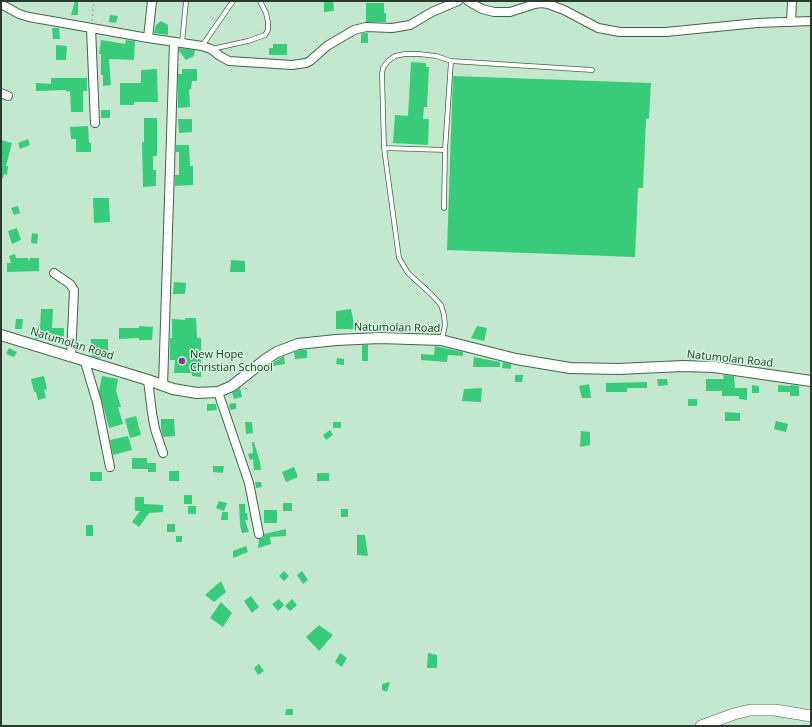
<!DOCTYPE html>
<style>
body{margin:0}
#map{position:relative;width:812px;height:727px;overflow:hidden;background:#c3e8ce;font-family:"Open Sans",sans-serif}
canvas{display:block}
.frame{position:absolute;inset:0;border:2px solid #2b392f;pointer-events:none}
</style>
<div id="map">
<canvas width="812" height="727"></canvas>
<div class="frame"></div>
</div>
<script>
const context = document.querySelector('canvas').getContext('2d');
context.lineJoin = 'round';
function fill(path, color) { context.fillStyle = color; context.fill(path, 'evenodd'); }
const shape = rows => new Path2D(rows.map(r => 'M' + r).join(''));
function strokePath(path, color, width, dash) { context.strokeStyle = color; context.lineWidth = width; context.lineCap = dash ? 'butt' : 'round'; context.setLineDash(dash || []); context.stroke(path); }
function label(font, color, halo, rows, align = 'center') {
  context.font = font + ' "Open Sans",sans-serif'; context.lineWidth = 3; context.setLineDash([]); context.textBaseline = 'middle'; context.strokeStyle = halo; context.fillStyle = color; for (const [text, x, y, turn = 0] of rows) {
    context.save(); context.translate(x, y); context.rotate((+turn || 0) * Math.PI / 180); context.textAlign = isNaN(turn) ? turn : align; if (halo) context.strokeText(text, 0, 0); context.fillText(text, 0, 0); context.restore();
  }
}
const building = shape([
 [75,1,78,1,78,15,71,15],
 [324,1,333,1,334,11,324,12],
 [366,3,384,3,384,13,386,13,386,22,366,22],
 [110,15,118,16,116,23,109,22],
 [161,21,168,25,168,35,154,33,156,25],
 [52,28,59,28,60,39,53,39],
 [365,33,368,33,368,43,361,43,361,34],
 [101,40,125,44,126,40,135,41,134,60,109,59,111,85,103,86,103,75,101,75,101,54,99,54],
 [273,44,287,44,287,55,269,55,269,48,273,48],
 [56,45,67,46,66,60,56,60],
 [179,48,195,50,194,56,186,60,179,51],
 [411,62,426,63,426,67,429,67,427,107,424,107,423,119,429,119,428,145,393,143,395,115,408,116],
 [157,69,158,102,134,102,134,105,120,105,120,83,141,83,141,70],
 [182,69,197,69,197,81,192,81,191,89,189,89,190,107,178,108,178,74,182,74],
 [453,76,651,83,649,119,646,119,643,188,638,188,635,257,447,250],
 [51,78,87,78,87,91,83,91,83,112,71,112,70,91,66,92,66,90,36,91,36,83,51,84],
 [101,110,110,110,110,118,101,118],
 [144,118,157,118,157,156,153,156,153,170,156,170,156,186,143,187,142,142,144,142],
 [178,119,192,119,192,132,179,133],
 [88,126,89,143,91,143,91,152,76,152,76,139,71,139,70,127],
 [28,139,30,145,20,149,18,143],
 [1,140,12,143,6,166,8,166,7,175,4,174,3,178,1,178],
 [176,145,189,145,190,166,193,166,193,185,175,186,175,175,179,175,179,152,176,152],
 [93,198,109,198,110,222,94,223],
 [18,206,20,213,14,215,11,208],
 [17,228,21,240,12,244,8,231],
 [32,233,38,234,37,244,31,243],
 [15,254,16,258,28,258,29,261,30,258,39,258,39,271,7,272,7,263,11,263,9,256],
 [231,260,245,261,245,272,230,272],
 [174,282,186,283,185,294,173,294],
 [41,309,53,309,52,328,64,328,64,336,62,336,62,341,49,342,49,339,35,339,35,328,40,328],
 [351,309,355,329,336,329,336,311],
 [185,318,196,318,197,338,201,338,201,377,192,376,192,373,174,373,175,360,170,360,170,338,172,338,172,319,185,320],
 [16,319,23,319,22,329,15,329],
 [139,326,153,327,152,340,139,340,139,338,119,339,119,328,139,328],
 [477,326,487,328,484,341,471,338],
 [91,339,108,339,108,358,98,358,91,356],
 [362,345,368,345,368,361,362,361],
 [435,346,463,352,463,356,448,355,447,362,421,360,421,354,434,355],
 [9,348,17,352,14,357,6,354],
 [300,350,307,350,307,358,295,359,294,352],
 [284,356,285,364,273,366,272,363],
 [474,357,500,362,500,367,473,367],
 [337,358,344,359,344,365,336,364],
 [503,362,511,364,511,369,502,368],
 [515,375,523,375,522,382,515,382],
 [723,375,734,376,735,388,747,388,747,400,739,399,739,396,722,396,722,391,706,391,706,379,724,379],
 [44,376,47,389,44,390,46,398,38,400,36,392,34,392,31,379],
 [102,376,118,379,116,391,121,407,118,407,123,424,109,428,99,391],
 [657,379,667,379,668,385,658,386],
 [647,382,647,388,627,388,627,392,606,392,606,383],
 [589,384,591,398,582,398,579,386],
 [752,385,759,386,759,393,752,393],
 [778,385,790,386,791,385,799,386,799,396,790,396,790,392,778,392],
 [240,388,242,397,234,399,232,393],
 [482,388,481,402,462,401,464,389],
 [688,399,697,399,697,406,688,406],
 [236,403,236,409,230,410,229,404],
 [207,404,216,404,217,410,207,411],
 [725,412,740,413,740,421,725,421],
 [136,416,141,435,130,438,125,419],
 [161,419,174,419,175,436,163,437,161,429],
 [776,421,788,424,786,432,774,429],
 [245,422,252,422,253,433,246,434],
 [333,422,341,422,341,428,333,428],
 [330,430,333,435,326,440,323,435],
 [581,431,590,432,590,445,580,447],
 [128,436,132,450,113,455,110,440],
 [252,442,254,442,260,462,261,470,254,470,253,459,250,460,248,454,253,453],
 [132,458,147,458,147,463,156,463,156,472,148,472,148,469,132,469],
 [213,466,224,466,223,473,213,472],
 [294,467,298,477,286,482,282,472],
 [169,471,179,471,179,481,169,481],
 [90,472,102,472,102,481,90,481],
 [317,473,329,473,329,481,317,481],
 [255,482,261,482,262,487,256,488],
 [184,495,192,495,192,504,184,504],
 [135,497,144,497,144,504,163,505,163,512,149,513,139,527,132,522,140,511,135,511],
 [219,501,227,503,224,511,216,508],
 [283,503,292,503,292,511,283,511],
 [239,504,245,504,245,513,247,513,248,520,245,520,249,532,242,533,240,525],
 [188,506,196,506,196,514,188,514],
 [341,509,348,509,348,517,341,517],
 [264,510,277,510,277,523,264,523],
 [222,512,228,512,228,520,221,520],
 [167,524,175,524,175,532,167,532],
 [86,525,93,525,93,536,86,536],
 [286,529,286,536,270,537,271,544,258,548,259,539,263,538,264,534],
 [357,535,365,535,368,556,357,555],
 [176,536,182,536,182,542,176,542],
 [246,546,248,552,233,558,233,551],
 [284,571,289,576,284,581,279,576],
 [302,571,308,580,303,584,297,575],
 [221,581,226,592,214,602,205,595],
 [251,596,259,607,252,613,244,601],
 [279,599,284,605,278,611,272,604],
 [292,599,297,605,290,611,285,606],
 [221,602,232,613,223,627,210,618],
 [319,625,333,635,319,651,306,637],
 [340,653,347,658,342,667,335,662],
 [428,653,437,655,437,668,427,668],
 [259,664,264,671,258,675,254,668],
 [390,682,387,692,382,690,382,684],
 [286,709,293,709,293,715,285,715]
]);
const path = shape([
 [92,21,94,1]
]);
const service = shape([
 [182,43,186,1],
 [202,46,233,1],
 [212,49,248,41,265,35,268,30,268,22,266,13,260,1],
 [384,148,445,150,444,208],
 [445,150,451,61],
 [442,340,445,325,444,315,441,305,432,295,408,273,399,258,384,148,382,74,383,68,388,61,395,56,405,54,419,54,436,56,451,61,592,70]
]);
const minor = shape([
 [468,1,482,9,494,12,510,12,535,4,541,3,548,4,564,10,598,28,620,32,666,32,757,23,811,21],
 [1,4,19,14,29,17,148,38,202,46,211,49,220,56,229,61,292,65,306,63,310,61,327,46,354,30,366,27,392,28,410,25,432,12,458,1],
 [791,22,792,1],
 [91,28,95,123],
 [148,38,152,1],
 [1,93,8,96],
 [54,273,70,284,74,290,71,357],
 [85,362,97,402,110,467],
 [148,380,152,413,155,429,163,453],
 [163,386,174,42],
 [218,392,249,483,259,534]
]);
const tertiary = shape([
 [1,335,148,380,173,389,197,393,218,392,232,386,266,359,277,352,298,344,336,340,380,338,441,340,516,359,570,368,618,369,683,366,714,367,811,381]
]);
const secondary = shape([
 [701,726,734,714,750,710,775,710,811,716]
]);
const markers = [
 [182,361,4,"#9b2c8b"]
];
const streetNames = [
 ["Natumolan Road",397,328,1],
 ["Natumolan Road",72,344,17],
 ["Natumolan Road",730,359,6]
];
const poiNames = [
 ["New Hope",190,355],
 ["Christian School",190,368]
];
fill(building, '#38cb7a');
strokePath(service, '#42624c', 5.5);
strokePath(minor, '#42624c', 10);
strokePath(tertiary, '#42624c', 12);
strokePath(secondary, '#42624c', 12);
strokePath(path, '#93b19c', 1.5, [2, 3]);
strokePath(service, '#fff', 4);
strokePath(minor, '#fff', 8);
strokePath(tertiary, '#fff', 10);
strokePath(secondary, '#fff', 11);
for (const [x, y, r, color] of markers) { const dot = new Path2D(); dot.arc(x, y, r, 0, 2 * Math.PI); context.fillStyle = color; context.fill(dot); strokePath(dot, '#d0f5db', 1.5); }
label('11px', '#2b392f', '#d0f5db', streetNames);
label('11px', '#2b392f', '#d0f5db', poiNames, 'left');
</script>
